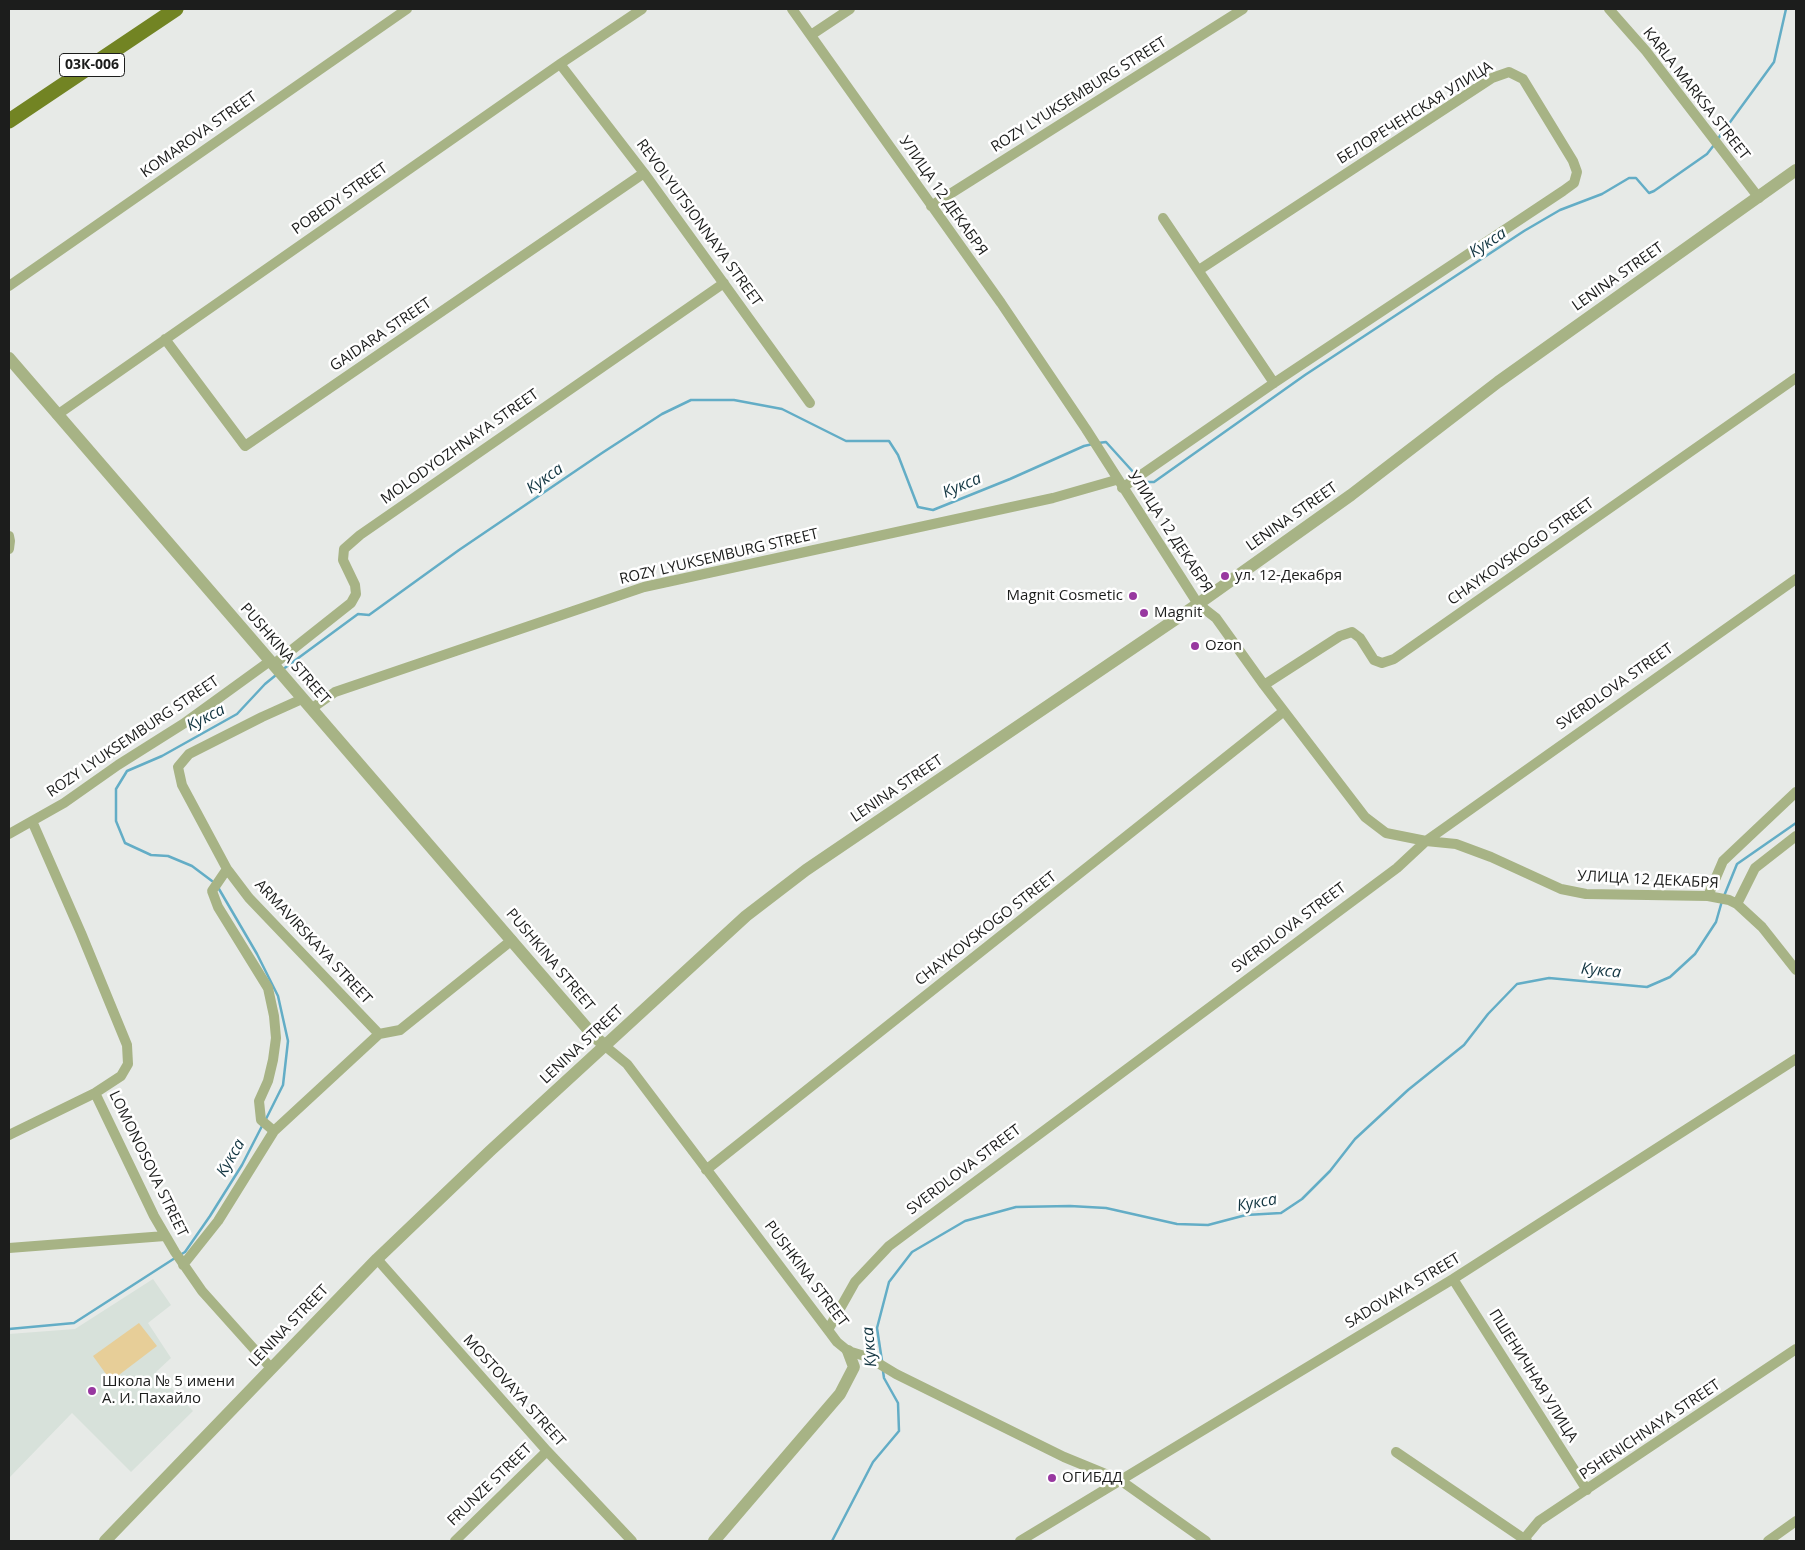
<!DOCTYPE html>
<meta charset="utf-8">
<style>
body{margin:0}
#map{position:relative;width:1805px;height:1550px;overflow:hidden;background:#e7eae7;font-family:"Open Sans",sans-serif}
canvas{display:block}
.frame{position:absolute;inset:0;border:10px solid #1c1d1c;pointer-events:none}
</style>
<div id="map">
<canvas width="1805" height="1550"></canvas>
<div class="frame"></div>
</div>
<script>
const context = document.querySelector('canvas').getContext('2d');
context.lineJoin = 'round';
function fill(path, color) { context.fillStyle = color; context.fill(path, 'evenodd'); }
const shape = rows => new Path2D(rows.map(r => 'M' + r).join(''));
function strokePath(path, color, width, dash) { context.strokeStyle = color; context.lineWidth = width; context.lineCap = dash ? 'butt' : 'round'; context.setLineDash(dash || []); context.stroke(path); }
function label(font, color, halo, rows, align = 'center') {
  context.font = font + ' "Open Sans",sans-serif'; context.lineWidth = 5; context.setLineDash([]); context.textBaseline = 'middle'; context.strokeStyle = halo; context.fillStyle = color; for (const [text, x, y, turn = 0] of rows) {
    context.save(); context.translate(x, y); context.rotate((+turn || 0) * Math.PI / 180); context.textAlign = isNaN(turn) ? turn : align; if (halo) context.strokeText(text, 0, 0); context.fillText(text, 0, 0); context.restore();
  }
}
const built = shape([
 [153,1279,171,1305,148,1323,171,1358,156,1372,193,1411,131,1472,72,1413,9,1478,9,1334,75,1329]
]);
const green = shape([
 [139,1323,157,1346,111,1381,93,1356]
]);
const stream = shape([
 [1717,140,1774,62,1786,9],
 [1098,443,1106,442,1135,474],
 [1145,482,1154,482,1305,375,1524,231,1560,210,1602,194,1629,178,1636,178,1649,193,1654,191,1707,154,1714,145],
 [282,670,358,614,369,615,459,550,602,453,662,414,691,400,734,400,782,409,846,441,889,441,898,455,918,507,933,510,1010,479,1084,446,1093,444],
 [212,881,192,866,168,856,151,855,125,843,116,821,116,789,127,771,162,756,237,714,265,684,276,675],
 [219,889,257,954,278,996,288,1041,283,1085,265,1121],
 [1724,896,1737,864,1796,823],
 [180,1255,185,1252,210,1216,242,1165,262,1126],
 [9,1329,74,1323,175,1258],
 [882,1361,877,1328,889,1282,912,1252,965,1221,1016,1207,1070,1206,1106,1208,1177,1224,1208,1225,1246,1215,1281,1213,1302,1199,1330,1171,1355,1139,1408,1090,1464,1045,1488,1014,1517,984,1549,978,1647,987,1670,977,1695,954,1716,922,1722,901],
 [832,1541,873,1462,899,1431,898,1403,884,1378,883,1371]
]);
const minor = shape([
 [792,9,1001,303,1086,429,1198,604,1216,618,1264,685,1365,817,1386,833,1426,841,1456,844,1491,857,1561,889,1586,894,1708,896,1729,900,1737,904,1762,927,1796,970],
 [1609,9,1646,51,1759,198],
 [811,35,850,9],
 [560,64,644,173,810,403],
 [931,206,1243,9],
 [1163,218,1274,383],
 [9,286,407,9],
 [165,339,245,446,644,173],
 [57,415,560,64,642,9],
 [1122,488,1274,383,1563,191,1574,183,1577,172,1573,161,1523,79,1509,72,1492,78,1199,270],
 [9,536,10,541,9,549],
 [274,664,351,603,356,594,355,585,343,560,344,549,360,535,724,283],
 [1264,685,1340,636,1352,632,1360,638,1374,660,1382,663,1394,659,1796,378],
 [302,699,262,717,189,754,178,767,182,785,227,869,249,898,379,1034],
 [311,709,335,692,644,587,1053,498,1116,480],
 [9,834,64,803,118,765,183,724,270,661],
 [227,869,212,891,218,907,268,988,274,1016,276,1038,273,1060,268,1081,259,1101,261,1120,274,1131],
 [1708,896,1723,861,1796,792],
 [1737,904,1755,868,1796,836],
 [605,1046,627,1064,828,1330,837,1342,848,1351,868,1357,896,1374,1064,1457,1120,1480,1206,1541],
 [95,1093,154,1216,175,1252,202,1291,271,1368],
 [9,1135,95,1093,121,1076,128,1064,127,1045,81,933,32,821],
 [706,1170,1284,711],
 [9,1248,165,1236],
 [377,1259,547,1451,632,1541],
 [183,1265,218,1221,274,1131,379,1034,400,1030,512,940],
 [1453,1279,1587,1490],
 [828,1330,855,1282,889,1246,1397,868,1426,841,1796,579],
 [1396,1452,1527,1541],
 [1524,1539,1539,1521,1796,1349],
 [455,1541,547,1451],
 [1020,1541,1453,1279,1796,1059],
 [1768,1541,1796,1521]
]);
const tertiary = shape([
 [9,358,592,1034,605,1046],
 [105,1541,377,1259,490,1151,746,916,806,870,1198,604,1351,495,1498,382,1796,170],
 [714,1541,840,1394,854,1367,848,1351]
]);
const primary = shape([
 [9,121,176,9]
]);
const markers = [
 [1225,576,5,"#9838a0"],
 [1133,596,5,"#9838a0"],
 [1144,613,5,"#9838a0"],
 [1195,646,5,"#9838a0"],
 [92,1391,5,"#9838a0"],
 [1052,1478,5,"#9838a0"]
];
const shields = [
 [92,65,65]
];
const shieldNames = [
 ["03К-006",92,65]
];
const streetNames = [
 ["KARLA MARKSA STREET",1696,94,52],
 ["ROZY LYUKSEMBURG STREET",1079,95,-32],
 ["БЕЛОРЕЧЕНСКАЯ УЛИЦА",1415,113,-32],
 ["KOMAROVA STREET",199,135,-35],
 ["УЛИЦА 12 ДЕКАБРЯ",943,196,55],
 ["POBEDY STREET",340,199,-35],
 ["REVOLYUTSIONNAYA STREET",699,223,54],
 ["LENINA STREET",1618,277,-35],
 ["GAIDARA STREET",381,335,-34],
 ["MOLODYOZHNAYA STREET",460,447,-35],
 ["LENINA STREET",1292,517,-35],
 ["УЛИЦА 12 ДЕКАБРЯ",1170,532,57],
 ["CHAYKOVSKOGO STREET",1521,552,-35],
 ["ROZY LYUKSEMBURG STREET",719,557,-13],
 ["PUSHKINA STREET",285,654,49],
 ["SVERDLOVA STREET",1615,687,-35],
 ["ROZY LYUKSEMBURG STREET",133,737,-34],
 ["LENINA STREET",897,789,-34],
 ["УЛИЦА 12 ДЕКАБРЯ",1648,880,3],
 ["SVERDLOVA STREET",1289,928,-37],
 ["CHAYKOVSKOGO STREET",986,929,-38],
 ["ARMAVIRSKAYA STREET",313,942,47],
 ["PUSHKINA STREET",550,960,50],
 ["LENINA STREET",582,1045,-43],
 ["LOMONOSOVA STREET",148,1164,64],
 ["SVERDLOVA STREET",964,1170,-37],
 ["PUSHKINA STREET",806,1274,53],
 ["SADOVAYA STREET",1403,1291,-31],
 ["LENINA STREET",289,1326,-46],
 ["ПШЕНИЧНАЯ УЛИЦА",1533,1376,58],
 ["MOSTOVAYA STREET",514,1391,48],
 ["PSHENICHNAYA STREET",1650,1430,-34],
 ["FRUNZE STREET",490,1485,-44]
];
const poiNames = [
 ["ул. 12-Декабря",1235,576],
 ["Magnit Cosmetic",1123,596,"right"],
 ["Magnit",1154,613],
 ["Ozon",1205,646],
 ["Школа № 5 имени",102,1382],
 ["А. И. Пахайло",102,1399],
 ["ОГИБДД",1062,1478]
];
const waterNames = [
 ["Кукса",1488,243,-33],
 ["Кукса",545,479,-35],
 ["Кукса",962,486,-23],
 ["Кукса",206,718,-27],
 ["Кукса",1601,971,6],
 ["Кукса",231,1158,-60],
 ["Кукса",1257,1203,-10],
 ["Кукса",870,1347,-95]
];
fill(built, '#d7e1da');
fill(green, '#e7ce98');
strokePath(stream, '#63adc6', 2.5);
strokePath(minor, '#a7b385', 10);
strokePath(tertiary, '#a7b385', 12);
strokePath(primary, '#728423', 15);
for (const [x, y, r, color] of markers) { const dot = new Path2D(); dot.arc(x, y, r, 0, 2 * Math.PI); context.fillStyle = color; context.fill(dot); strokePath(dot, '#fff', 2); }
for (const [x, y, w] of shields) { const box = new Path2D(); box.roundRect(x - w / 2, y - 11.5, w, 23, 4); context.fillStyle = '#fff'; context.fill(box); strokePath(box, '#1c1d1c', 1); }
label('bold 14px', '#1c1d1c', null, shieldNames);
label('15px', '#1c1d1c', '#fff', streetNames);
label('15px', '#1c1d1c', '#fff', poiNames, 'left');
label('italic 16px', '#123541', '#fff', waterNames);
</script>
